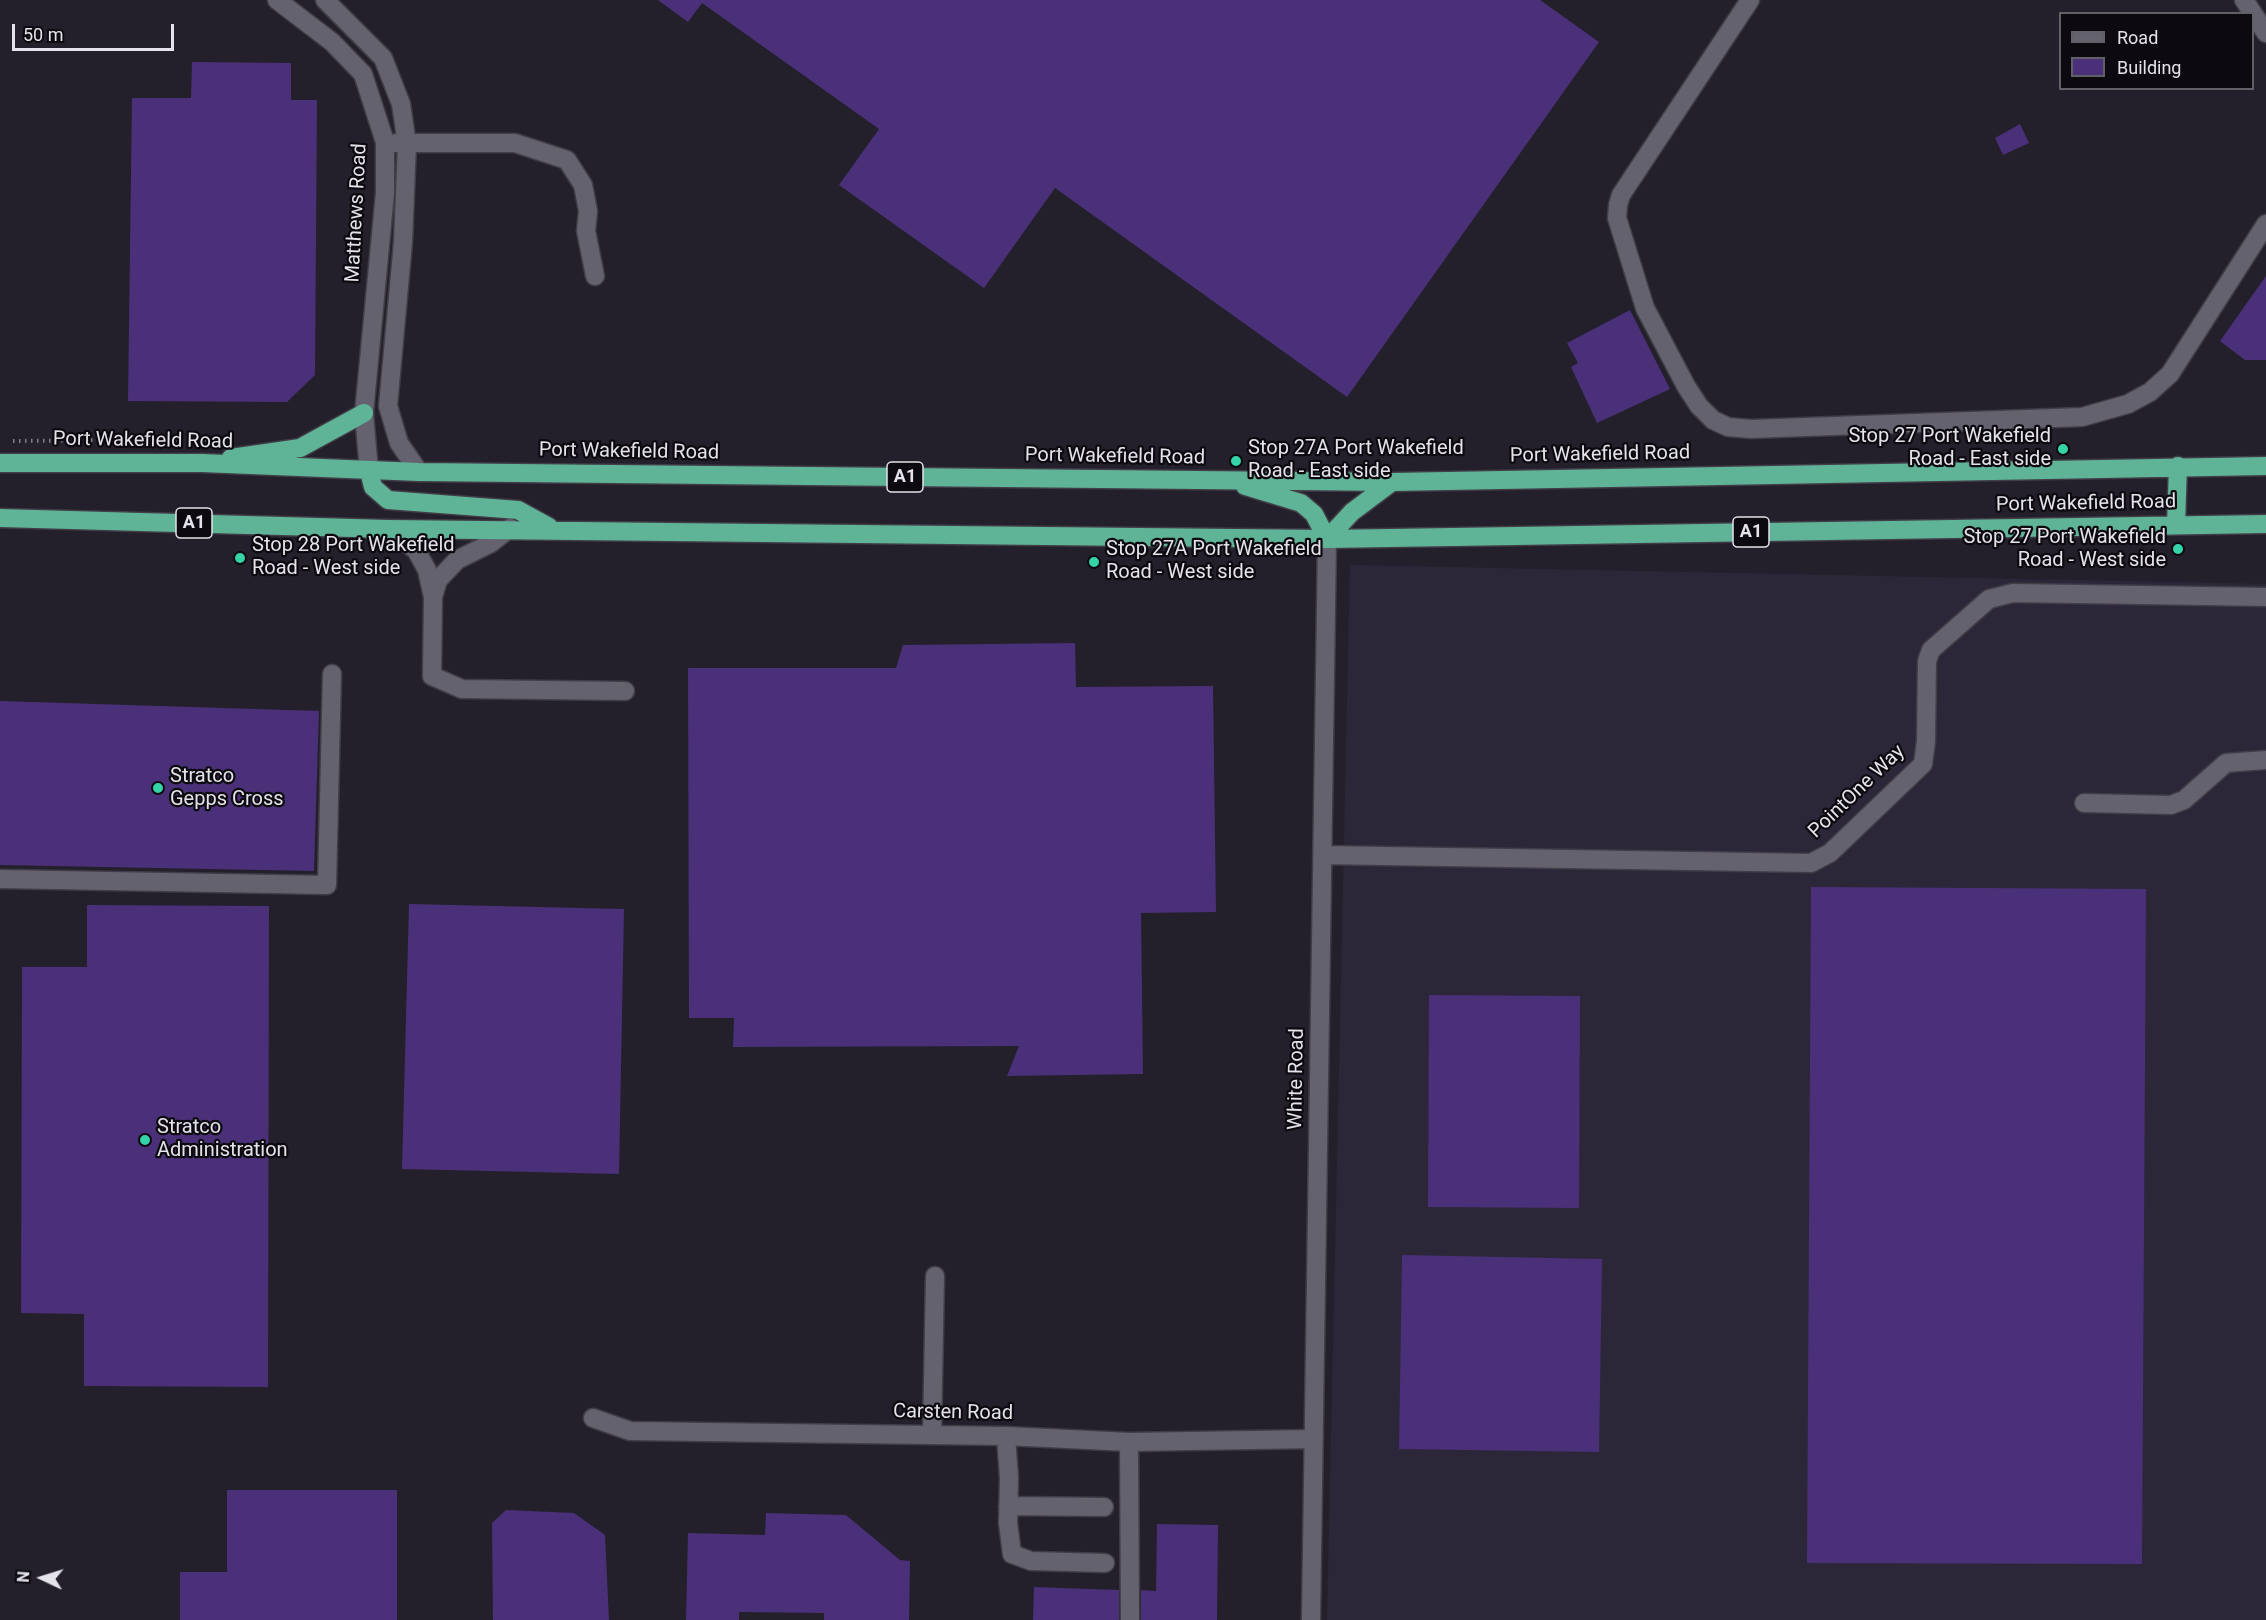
<!DOCTYPE html>
<style>
body{margin:0}
#map{position:relative;width:2266px;height:1620px;overflow:hidden;background:#23202b;font-family:Roboto,sans-serif}
canvas{display:block}
.legend{position:absolute;left:2059px;top:12px;width:195px;height:78px;box-sizing:border-box;background:#0c0a0f;border:2px solid #626067;margin:0;padding:8px 10px;list-style:none;font-size:18px;color:#e4e2ea}
.legend li{display:flex;align-items:center;gap:12px;height:30px}
.legend b{width:30px;border:2px solid #626067}
.north{position:absolute;left:12px;top:1548px;width:60px;height:60px;-webkit-text-stroke:4px #0c0a0f;paint-order:stroke;rotate:274deg;font-size:16px;font-weight:700;line-height:24px;text-align:center;color:#e4e2ea}
.north::after{content:'';display:block;margin:auto;width:21px;height:27px;background:#e4e2ea;clip-path:polygon(50% 0,100% 100%,50% 72%,0 100%)}
.scale{position:absolute;left:12px;top:24px;width:162px;height:27px;box-sizing:border-box;border:3px solid #e4e2ea;border-top:0;padding-left:8px;font-size:18px;line-height:21px;white-space:nowrap;color:#e4e2ea;-webkit-text-stroke:4px #0c0a0f;paint-order:stroke}
</style>
<div id="map">
<canvas width="2266" height="1620"></canvas>
<ul class="legend">
<li><b style="height:8px;background:#65626f"></b>Road</li>
<li><b style="height:16px;background:#4a3078"></b>Building</li>
</ul>
<div class="north">N</div>
<div class="scale">50 m</div>
</div>
<script>
const context = document.querySelector('canvas').getContext('2d');
context.lineJoin = 'round';
function fill(path, color) { context.fillStyle = color; context.fill(path, 'evenodd'); }
const shape = rows => new Path2D(rows.map(r => 'M' + r).join(''));
function strokePath(path, color, width, dash) { context.strokeStyle = color; context.lineWidth = width; context.lineCap = dash ? 'butt' : 'round'; context.setLineDash(dash || []); context.stroke(path); }
function label(font, color, halo, rows, align = 'center') {
  context.font = font + ' Roboto,sans-serif'; context.lineWidth = 4.5; context.setLineDash([]); context.textBaseline = 'middle'; context.strokeStyle = halo; context.fillStyle = color; for (const [text, x, y, turn = 0] of rows) {
    context.save(); context.translate(x, y); context.rotate((+turn || 0) * Math.PI / 180); context.textAlign = isNaN(turn) ? turn : align; if (halo) context.strokeText(text, 0, 0); context.fillText(text, 0, 0); context.restore();
  }
}
const built = shape([
 [1350,565,2266,584,2266,1620,1327,1620]
]);
const building = shape([
 [658,0,1540,0,1599,42,1347,397,1055,188,984,288,839,185,879,129,702,3,688,22],
 [192,62,291,63,291,100,317,100,315,375,287,402,128,401,132,98,191,98],
 [2020,124,2029,143,2003,155,1995,138],
 [2266,276,2266,360,2245,360,2220,341],
 [1630,310,1670,389,1597,423,1571,367,1578,363,1567,343],
 [1075,643,1076,687,1213,686,1216,912,1141,913,1143,1074,1007,1076,1019,1046,733,1047,734,1018,689,1018,688,668,896,668,903,645],
 [0,701,319,711,314,871,0,865],
 [1811,887,2146,889,2142,1564,1807,1563],
 [409,904,624,909,619,1174,402,1169],
 [87,905,269,906,268,1387,84,1386,84,1314,21,1313,22,967,87,967],
 [1429,995,1580,996,1579,1208,1428,1207],
 [1402,1255,1602,1259,1599,1452,1399,1449],
 [227,1490,397,1490,397,1620,180,1620,180,1572,227,1572],
 [506,1510,574,1513,605,1535,609,1620,493,1620,492,1523],
 [766,1513,846,1515,900,1560,910,1561,909,1620,824,1620,824,1613,739,1612,739,1620,686,1620,688,1533,765,1535],
 [1157,1524,1218,1525,1217,1620,1141,1620,1141,1590,1156,1591],
 [1034,1587,1119,1590,1119,1620,1033,1620]
]);
const path = shape([
 [13,441,224,439]
]);
const minor = shape([
 [277,0,332,42,363,74,385,142,385,193,364,413,369,471],
 [325,0,383,58,401,104,407,144,403,242,388,406,399,443,419,472],
 [1750,0,1621,195,1618,205,1617,218,1645,308,1686,386,1699,406,1713,420,1728,427,1751,429,2082,417,2128,404,2150,392,2170,374,2266,224],
 [2244,0,2266,33],
 [396,143,515,143,567,160,583,185,588,211,586,231,595,276],
 [388,529,416,550,427,570,433,597,432,676,462,689,625,691],
 [433,597,438,580,457,560,491,543,510,528],
 [2084,803,2171,805,2184,800,2226,763,2266,760],
 [1323,855,1811,863,1830,853,1923,764,1926,741,1927,661,1931,650,1989,599,2013,593,2266,597],
 [0,879,327,885,332,674],
 [593,1418,630,1431,1006,1436,1129,1442,1314,1439],
 [932,1435,935,1276],
 [1006,1436,1009,1478,1008,1523,1012,1554,1031,1561,1105,1563],
 [1129,1442,1130,1620],
 [1008,1506,1104,1507],
 [1311,1620,1327,539]
]);
const highway = shape([
 [231,458,300,448,364,413],
 [0,463,202,463,419,472,1392,482,2266,466],
 [369,471,373,487,388,500,518,510,549,527],
 [1245,486,1301,503,1314,514,1327,539],
 [0,518,388,529,1327,539,2266,524],
 [2176,525,2178,466],
 [1327,539,1352,512,1392,482]
]);
const markers = [
 [2063,449,6,"#34d4a8"],
 [1236,461,6,"#34d4a8"],
 [2178,549,6,"#34d4a8"],
 [240,558,6,"#34d4a8"],
 [1094,562,6,"#34d4a8"],
 [158,788,6,"#34d4a8"],
 [145,1140,6,"#34d4a8"]
];
const shields = [
 [905,477,36],
 [194,523,36],
 [1751,532,36]
];
const shieldNames = [
 ["A1",905,477],
 ["A1",194,523],
 ["A1",1751,532]
];
const streetNames = [
 ["Matthews Road",357,213,-87],
 ["Port Wakefield Road",143,441,1],
 ["Port Wakefield Road",629,452,1],
 ["Port Wakefield Road",1600,455,-1],
 ["Port Wakefield Road",1115,457,1],
 ["Port Wakefield Road",2086,504,-1],
 ["PointOne Way",1857,792,-44],
 ["White Road",1297,1079,-89],
 ["Carsten Road",953,1413,1]
];
const poiNames = [
 ["Stop 27 Port Wakefield",2051,437,"right"],
 ["Road - East side",2051,460,"right"],
 ["Stop 27A Port Wakefield",1248,449],
 ["Road - East side",1248,472],
 ["Stop 27 Port Wakefield",2166,538,"right"],
 ["Road - West side",2166,561,"right"],
 ["Stop 28 Port Wakefield",252,546],
 ["Road - West side",252,569],
 ["Stop 27A Port Wakefield",1106,550],
 ["Road - West side",1106,573],
 ["Stratco",170,777],
 ["Gepps Cross",170,800],
 ["Stratco",157,1128],
 ["Administration",157,1151]
];
fill(built, '#2c2738');
fill(building, '#4a3078');
strokePath(minor, '#403d47', 21);
strokePath(highway, '#403d47', 21);
strokePath(path, '#817e88', 4, [1.5, 4.5]);
strokePath(minor, '#65626f', 18);
strokePath(highway, '#5fb396', 18);
for (const [x, y, r, color] of markers) { const dot = new Path2D(); dot.arc(x, y, r, 0, 2 * Math.PI); context.fillStyle = color; context.fill(dot); strokePath(dot, '#0c0a0f', 2); }
for (const [x, y, w] of shields) { const box = new Path2D(); box.roundRect(x - w / 2, y - 15, w, 30, 4.5); context.fillStyle = '#0c0a0f'; context.fill(box); strokePath(box, '#e4e2ea', 1.5); }
label('bold 18px', '#e4e2ea', null, shieldNames);
label('20px', '#e4e2ea', '#0c0a0f', streetNames);
label('20px', '#e4e2ea', '#0c0a0f', poiNames, 'left');
</script>
